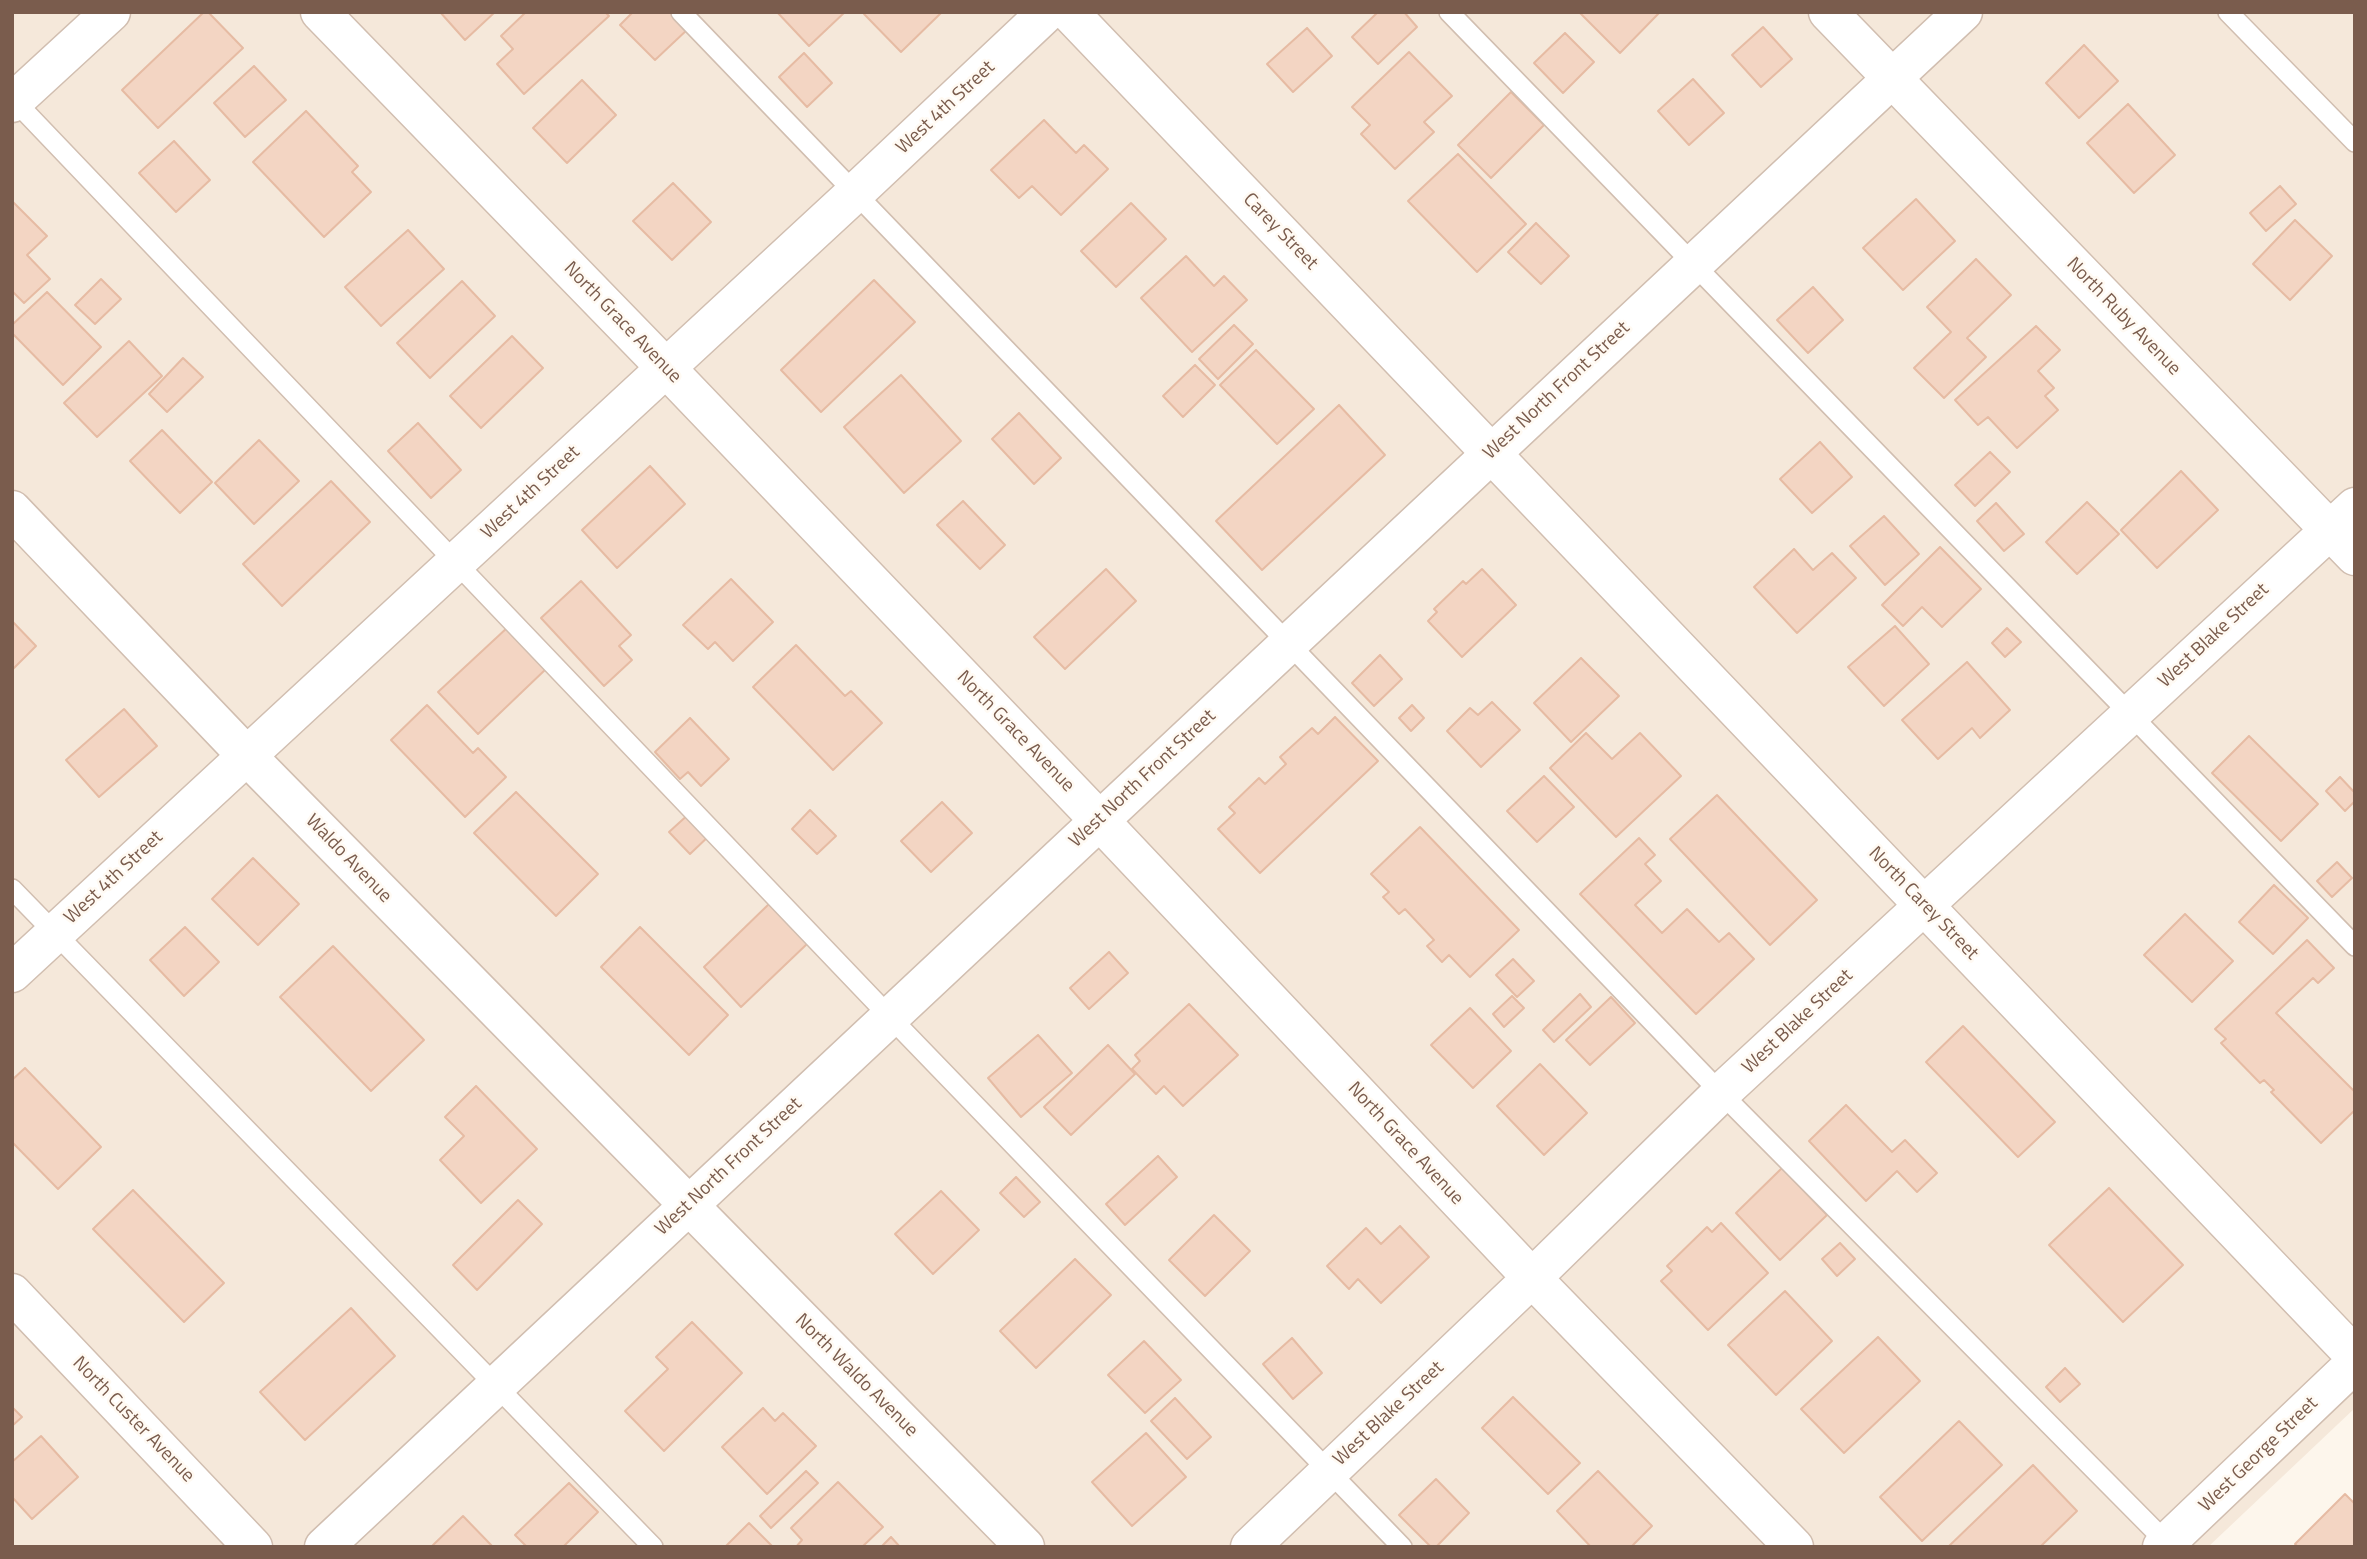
<!DOCTYPE html>
<style>
body{margin:0}
#map{position:relative;width:2367px;height:1559px;overflow:hidden;background:#fdf6ec;font-family:"Titillium Web",sans-serif}
canvas{display:block}
.frame{position:absolute;inset:0;border:14px solid #7a5c4d;pointer-events:none}
</style>
<div id="map">
<canvas width="2367" height="1559"></canvas>
<div class="frame"></div>
</div>
<script>
const context = document.querySelector('canvas').getContext('2d');
context.lineJoin = 'round';
function fill(path, color) { context.fillStyle = color; context.fill(path, 'evenodd'); }
const shape = rows => new Path2D(rows.map(r => 'M' + r).join(''));
function strokePath(path, color, width, dash) { context.strokeStyle = color; context.lineWidth = width; context.lineCap = dash ? 'butt' : 'round'; context.setLineDash(dash || []); context.stroke(path); }
function label(font, color, halo, rows, align = 'center') {
  context.font = font + ' "Titillium Web",sans-serif'; context.lineWidth = 5; context.setLineDash([]); context.textBaseline = 'middle'; context.strokeStyle = halo; context.fillStyle = color; for (const [text, x, y, turn = 0] of rows) {
    context.save(); context.translate(x, y); context.rotate((+turn || 0) * Math.PI / 180); context.textAlign = isNaN(turn) ? turn : align; if (halo) context.strokeText(text, 0, 0); context.fillText(text, 0, 0); context.restore();
  }
}
const residential = shape([
 [12,12,2355,12,2355,1408,2208,1547,12,1547]
]);
const building = shape([
 [204,12,208,12,243,48,158,128,122,90,204,12],
 [440,12,495,12,465,40,440,12],
 [526,12,605,12,609,16,524,94,497,64,513,49,501,36,526,12],
 [633,12,674,12,689,28,655,60,620,25,633,12],
 [777,12,845,12,809,46,777,12],
 [865,12,942,12,901,52,864,14,865,12],
 [1378,12,1404,12,1417,27,1378,64,1352,37,1378,12],
 [1579,12,1660,12,1620,53,1579,12],
 [1763,27,1792,59,1761,87,1732,55,1763,27],
 [1307,28,1332,56,1293,92,1267,64,1307,28],
 [1565,33,1594,62,1563,93,1534,63,1565,33],
 [2084,45,2118,81,2079,118,2046,83,2084,45],
 [1409,52,1452,96,1424,122,1434,132,1395,169,1361,134,1370,125,1352,107,1409,52],
 [804,53,832,83,807,107,779,77,804,53],
 [254,66,286,100,245,137,214,103,254,66],
 [1693,79,1724,113,1689,145,1658,111,1693,79],
 [582,80,616,115,567,163,533,128,582,80],
 [1511,92,1544,125,1491,178,1458,145,1511,92],
 [2128,104,2175,155,2134,193,2087,143,2128,104],
 [306,111,358,166,352,172,371,192,324,237,253,162,306,111],
 [1044,120,1076,153,1084,145,1108,169,1061,215,1032,186,1019,198,991,170,1044,120],
 [174,141,210,180,176,212,139,173,174,141],
 [1458,154,1526,224,1477,272,1408,201,1458,154],
 [673,183,711,222,672,260,633,221,673,183],
 [2280,186,2296,204,2266,231,2250,213,2280,186],
 [1916,199,1955,241,1903,290,1863,248,1916,199],
 [12,201,47,236,27,255,50,279,24,303,12,291,12,201],
 [1131,203,1166,239,1116,287,1081,251,1131,203],
 [2295,220,2332,256,2290,300,2253,264,2295,220],
 [1536,223,1569,256,1541,284,1508,252,1536,223],
 [408,230,444,269,381,326,345,287,408,230],
 [1186,256,1214,286,1224,276,1247,300,1192,352,1141,298,1186,256],
 [1976,259,2011,295,1967,338,1986,357,1944,398,1914,368,1951,332,1927,307,1976,259],
 [101,279,121,299,95,324,75,305,101,279],
 [874,280,915,322,821,412,781,370,874,280],
 [462,281,495,316,430,378,397,343,462,281],
 [1813,287,1843,320,1808,353,1777,320,1813,287],
 [47,292,101,347,63,385,12,333,12,325,47,292],
 [1234,325,1253,344,1218,379,1199,359,1234,325],
 [2036,326,2060,350,2038,371,2054,388,2045,396,2058,410,2017,448,1988,417,1978,425,1955,400,2036,326],
 [512,336,543,368,481,428,450,396,512,336],
 [129,341,162,376,97,437,64,403,129,341],
 [1256,350,1314,409,1277,444,1220,385,1256,350],
 [183,358,203,377,167,412,149,394,183,358],
 [1195,365,1215,385,1183,417,1163,396,1195,365],
 [901,375,961,441,904,493,844,427,901,375],
 [1339,405,1385,455,1262,570,1216,521,1339,405],
 [1019,413,1061,458,1034,484,992,439,1019,413],
 [418,423,461,470,431,498,388,451,418,423],
 [162,430,212,482,180,513,130,461,162,430],
 [259,440,299,481,254,524,215,483,259,440],
 [1820,442,1852,477,1812,513,1780,479,1820,442],
 [1990,452,2010,472,1975,506,1955,485,1990,452],
 [650,466,685,504,617,568,582,530,650,466],
 [2181,471,2218,510,2157,568,2121,530,2181,471],
 [331,481,370,522,282,606,243,564,331,481],
 [963,501,1005,545,980,569,937,525,963,501],
 [2087,502,2119,534,2077,574,2046,542,2087,502],
 [1996,503,2024,534,2004,551,1977,521,1996,503],
 [1884,516,1919,554,1885,585,1850,546,1884,516],
 [1940,547,1981,589,1942,627,1922,607,1903,626,1882,605,1940,547],
 [1794,549,1813,570,1832,553,1856,578,1797,633,1754,587,1794,549],
 [1106,569,1136,601,1065,669,1034,637,1106,569],
 [1482,569,1516,605,1462,657,1428,621,1437,612,1434,609,1463,581,1466,584,1482,569],
 [731,579,773,622,733,661,715,642,708,649,683,625,731,579],
 [581,581,631,635,619,646,632,660,604,686,541,618,581,581],
 [12,621,36,646,12,670,12,621],
 [1895,626,1929,664,1884,706,1848,667,1895,626],
 [508,627,547,668,478,734,438,692,508,627],
 [2007,628,2021,642,2005,657,1992,643,2007,628],
 [796,645,845,696,851,691,882,723,833,770,753,687,796,645],
 [1380,655,1402,679,1374,706,1352,683,1380,655],
 [1581,658,1619,696,1571,742,1534,703,1581,658],
 [1967,662,2010,710,1980,738,1972,728,1938,759,1902,720,1967,662],
 [1492,702,1520,730,1481,767,1447,731,1470,708,1478,715,1492,702],
 [427,705,473,753,478,748,506,777,465,817,391,740,427,705],
 [1412,705,1424,718,1411,731,1399,718,1412,705],
 [124,709,157,746,99,797,66,760,124,709],
 [1335,717,1378,761,1260,873,1218,829,1235,813,1229,807,1259,778,1265,784,1286,764,1280,757,1312,728,1318,734,1335,717],
 [690,718,729,759,701,786,688,772,680,779,655,752,690,718],
 [1586,733,1612,759,1640,733,1681,776,1616,837,1550,768,1586,733],
 [2249,736,2318,804,2281,841,2212,773,2249,736],
 [1544,776,1574,807,1537,842,1507,811,1544,776],
 [2340,777,2355,793,2355,801,2345,811,2326,791,2340,777],
 [516,792,598,874,556,916,474,833,516,792],
 [1717,795,1817,900,1770,945,1670,839,1717,795],
 [942,802,972,833,931,872,901,841,942,802],
 [810,810,836,836,817,854,792,829,810,810],
 [691,812,711,834,690,854,669,832,691,812],
 [1420,827,1519,930,1470,977,1449,955,1442,962,1427,946,1434,940,1405,909,1399,914,1383,897,1389,892,1371,874,1420,827],
 [1639,838,1655,855,1645,864,1661,881,1635,905,1662,933,1687,909,1719,942,1729,933,1754,959,1696,1014,1580,894,1639,838],
 [253,858,299,904,258,945,212,899,253,858],
 [2337,862,2352,878,2332,897,2317,881,2337,862],
 [2274,885,2308,918,2273,954,2239,922,2274,885],
 [770,903,808,943,741,1007,704,967,770,903],
 [2185,914,2233,961,2192,1002,2144,955,2185,914],
 [185,927,219,962,184,996,150,960,185,927],
 [640,927,728,1015,689,1055,601,967,640,927],
 [2307,940,2334,968,2318,983,2313,978,2276,1013,2355,1092,2355,1110,2321,1143,2271,1092,2274,1090,2264,1080,2260,1083,2221,1043,2226,1039,2215,1029,2307,940],
 [333,946,424,1040,371,1091,280,997,333,946],
 [1109,952,1128,973,1089,1009,1070,988,1109,952],
 [1513,959,1534,981,1517,997,1496,975,1513,959],
 [1580,994,1591,1007,1554,1042,1543,1030,1580,994],
 [1512,996,1524,1008,1504,1027,1493,1014,1512,996],
 [1611,997,1635,1023,1590,1065,1566,1040,1611,997],
 [1189,1004,1238,1055,1183,1106,1164,1086,1156,1094,1132,1069,1140,1061,1135,1055,1189,1004],
 [1470,1008,1511,1051,1473,1088,1431,1045,1470,1008],
 [1963,1026,2055,1122,2018,1157,1926,1062,1963,1026],
 [1038,1035,1072,1073,1021,1117,988,1078,1038,1035],
 [1108,1045,1135,1074,1071,1135,1044,1107,1108,1045],
 [1540,1064,1587,1113,1544,1155,1497,1106,1540,1064],
 [25,1068,101,1147,58,1189,12,1142,12,1080,25,1068],
 [476,1086,537,1149,481,1203,440,1160,464,1136,445,1117,476,1086],
 [1846,1105,1892,1152,1905,1140,1937,1173,1917,1192,1897,1171,1866,1201,1809,1141,1846,1105],
 [1158,1156,1177,1177,1125,1225,1106,1204,1158,1156],
 [1782,1168,1827,1215,1780,1260,1736,1213,1782,1168],
 [1016,1177,1040,1202,1024,1217,1000,1193,1016,1177],
 [2109,1188,2183,1265,2123,1322,2049,1245,2109,1188],
 [133,1190,224,1283,184,1322,93,1229,133,1190],
 [941,1191,979,1230,933,1274,895,1234,941,1191],
 [518,1200,542,1224,477,1290,453,1265,518,1200],
 [1214,1215,1250,1251,1205,1296,1169,1260,1214,1215],
 [1721,1223,1768,1273,1708,1330,1661,1281,1672,1271,1667,1266,1707,1227,1712,1232,1721,1223],
 [1400,1226,1429,1257,1381,1303,1358,1279,1349,1289,1327,1266,1366,1228,1381,1244,1400,1226],
 [1840,1243,1855,1259,1837,1276,1822,1259,1840,1243],
 [1075,1259,1111,1295,1036,1368,1000,1331,1075,1259],
 [1785,1291,1832,1341,1776,1395,1728,1345,1785,1291],
 [351,1308,395,1356,305,1440,260,1392,351,1308],
 [692,1322,742,1373,664,1451,625,1411,668,1369,656,1357,692,1322],
 [1878,1337,1920,1381,1844,1453,1801,1409,1878,1337],
 [1292,1338,1322,1373,1293,1399,1263,1364,1292,1338],
 [1144,1341,1181,1380,1145,1413,1108,1375,1144,1341],
 [2065,1368,2080,1384,2060,1402,2046,1387,2065,1368],
 [1513,1397,1580,1463,1548,1494,1482,1428,1513,1397],
 [1175,1398,1211,1437,1187,1459,1151,1421,1175,1398],
 [12,1407,22,1417,12,1426,12,1407],
 [763,1408,775,1421,783,1413,816,1446,767,1494,722,1447,763,1408],
 [1959,1421,2002,1465,1922,1541,1880,1497,1959,1421],
 [1146,1433,1186,1477,1132,1526,1092,1482,1146,1433],
 [41,1436,78,1477,32,1519,12,1497,12,1462,41,1436],
 [2033,1465,2077,1511,2040,1547,1948,1547,2033,1465],
 [806,1471,818,1483,771,1528,760,1516,806,1471],
 [1598,1471,1652,1526,1631,1547,1591,1547,1557,1511,1598,1471],
 [1436,1479,1469,1513,1436,1547,1431,1547,1399,1515,1436,1479],
 [838,1482,883,1527,862,1547,796,1547,802,1540,791,1528,838,1482],
 [569,1483,598,1512,563,1547,527,1547,515,1535,569,1483],
 [2345,1494,2355,1504,2355,1547,2298,1547,2295,1544,2345,1494],
 [463,1516,493,1547,431,1547,463,1516],
 [749,1523,773,1547,725,1547,749,1523],
 [891,1537,900,1547,881,1547,891,1537]
]);
const service = shape([
 [681,12,1721,1093,2170,1546],
 [1449,12,2355,946],
 [2228,12,2355,142],
 [12,98,889,1016,1402,1547],
 [12,889,653,1547]
]);
const minor = shape([
 [320,12,666,368,1099,820,1532,1278,1794,1547],
 [1069,12,2355,1356],
 [1828,12,2355,556],
 [12,103,111,12],
 [12,510,246,755,1025,1547],
 [12,973,855,193,1047,12],
 [1250,1547,1532,1278,1721,1093,2355,507],
 [2162,1547,2355,1363]
]);
const tertiary = shape([
 [12,1293,253,1547],
 [324,1547,1963,12]
]);
const streetNames = [
 ["West 4th Street",946,108,-43],
 ["Carey Street",1280,232,46],
 ["North Ruby Avenue",2123,317,46],
 ["North Grace Avenue",622,323,46],
 ["West North Front Street",1557,391,-43],
 ["West 4th Street",531,493,-43],
 ["West Blake Street",2214,636,-43],
 ["North Grace Avenue",1015,732,46],
 ["West North Front Street",1143,779,-43],
 ["Waldo Avenue",348,859,46],
 ["West 4th Street",114,878,-43],
 ["North Carey Street",1923,904,46],
 ["West Blake Street",1798,1022,-43],
 ["North Grace Avenue",1405,1144,47],
 ["West North Front Street",729,1167,-43],
 ["North Waldo Avenue",856,1376,45],
 ["West Blake Street",1389,1414,-43],
 ["North Custer Avenue",133,1420,46],
 ["West George Street",2259,1455,-44]
];
fill(residential, '#f5e8da');
fill(building, '#f3d5c3');
strokePath(building, '#e6bba3', 2);
strokePath(service, '#d1beb0', 22);
strokePath(minor, '#d1beb0', 41);
strokePath(tertiary, '#d1beb0', 41);
strokePath(service, '#fff', 19);
strokePath(minor, '#fff', 38);
strokePath(tertiary, '#fff', 38);
label('19px', '#7a5c4d', '#fffaf3', streetNames);
</script>
